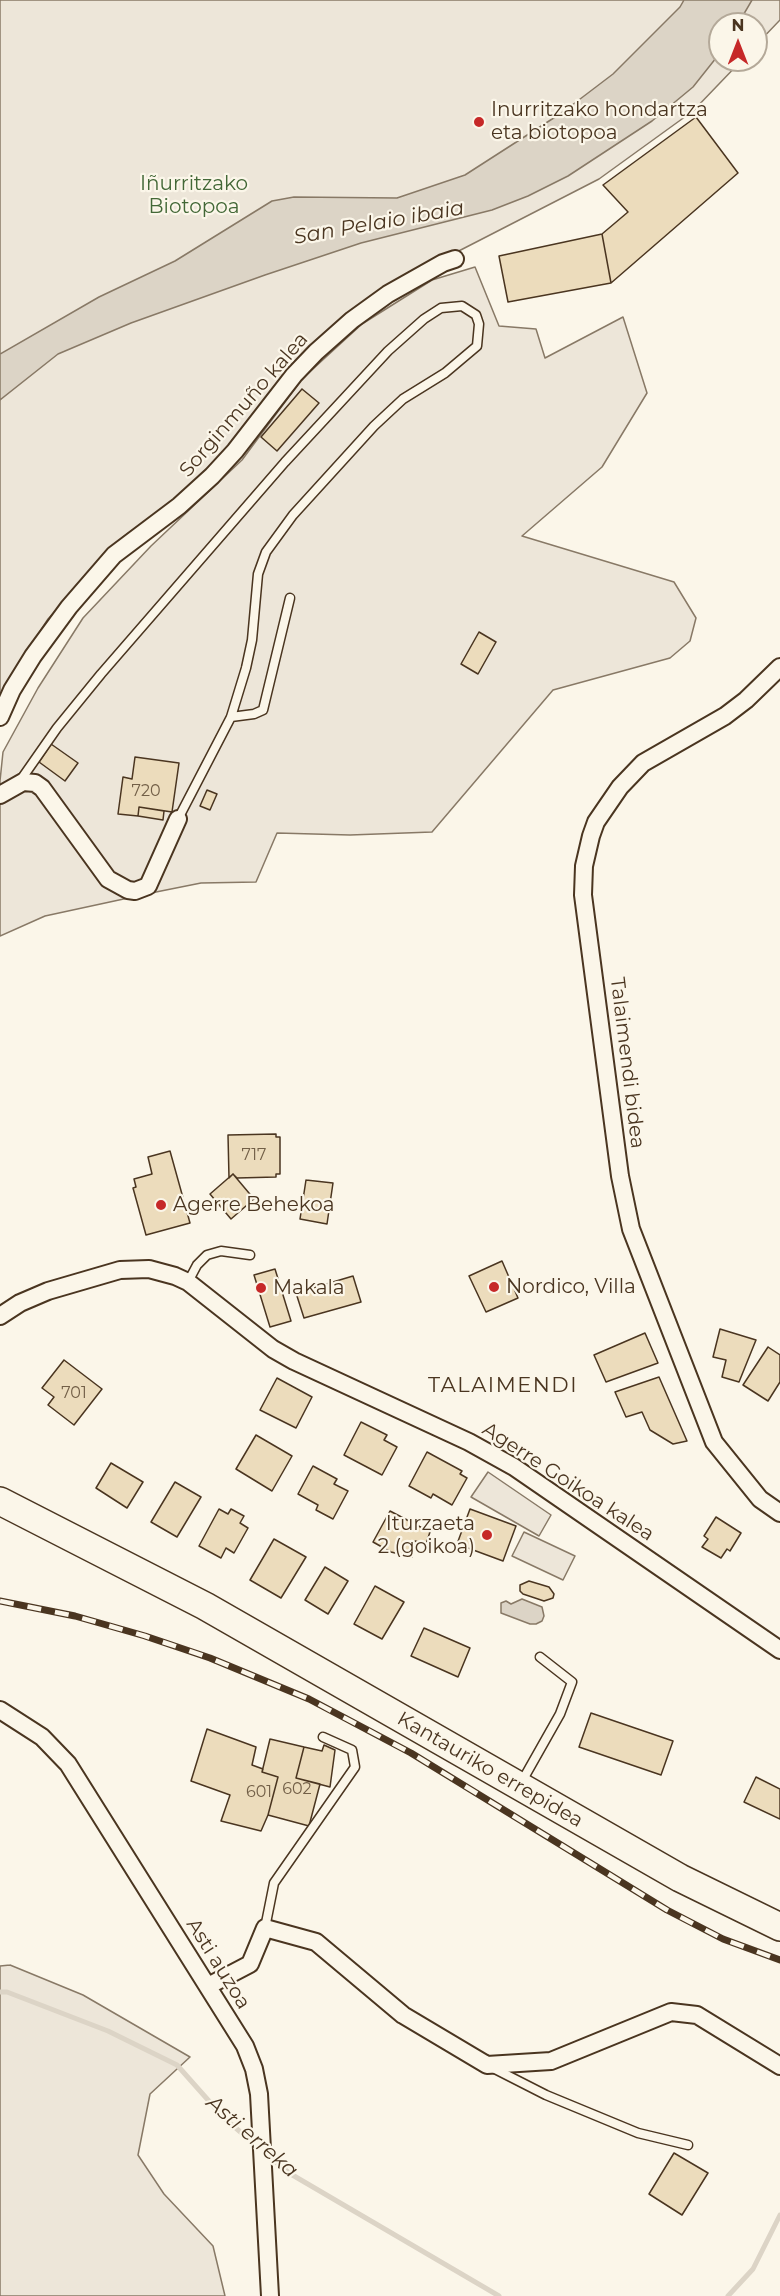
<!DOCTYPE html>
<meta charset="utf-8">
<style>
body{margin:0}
#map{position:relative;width:780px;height:2296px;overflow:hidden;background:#fbf6e9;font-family:Montserrat,sans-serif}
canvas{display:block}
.north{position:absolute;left:708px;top:12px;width:60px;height:60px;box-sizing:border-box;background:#fbf6e9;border:2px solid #b4a999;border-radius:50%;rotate:0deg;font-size:16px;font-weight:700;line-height:24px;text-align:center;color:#4a3520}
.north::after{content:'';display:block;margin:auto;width:21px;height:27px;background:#c62828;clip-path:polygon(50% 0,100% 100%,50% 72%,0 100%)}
</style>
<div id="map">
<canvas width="780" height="2296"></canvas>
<div class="north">N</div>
</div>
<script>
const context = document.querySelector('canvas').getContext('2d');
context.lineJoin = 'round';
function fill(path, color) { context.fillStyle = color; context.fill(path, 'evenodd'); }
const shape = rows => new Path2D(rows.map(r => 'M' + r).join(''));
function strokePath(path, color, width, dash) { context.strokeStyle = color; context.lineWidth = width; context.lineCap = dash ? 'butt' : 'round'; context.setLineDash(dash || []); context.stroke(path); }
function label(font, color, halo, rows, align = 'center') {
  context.font = font + ' Montserrat,sans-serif'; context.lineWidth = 4.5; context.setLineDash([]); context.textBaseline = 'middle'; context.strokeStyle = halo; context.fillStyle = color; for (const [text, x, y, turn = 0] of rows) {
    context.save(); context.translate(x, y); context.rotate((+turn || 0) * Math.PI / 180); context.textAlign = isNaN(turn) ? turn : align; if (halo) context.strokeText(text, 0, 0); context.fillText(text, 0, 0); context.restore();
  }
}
const green = shape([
 [0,0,780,0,780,20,756,45,756,24,720,24,720,60,742,60,693,111,599,179,412,275,371,299,205,477,123,537,48,619,8,681,0,699,0,0],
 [475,267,499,326,536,329,545,358,623,317,647,393,602,467,522,536,674,582,696,618,690,641,670,658,553,690,432,832,350,835,277,833,256,882,201,883,156,892,45,916,0,936,0,781,3,752,38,688,83,618,151,546,242,460,302,379,362,324,432,280,475,267],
 [488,1472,551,1515,539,1536,471,1497,488,1472],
 [524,1532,575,1556,563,1580,512,1556,524,1532],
 [10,1965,83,1995,190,2057,150,2094,138,2155,164,2194,213,2246,225,2296,0,2296,0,1966,10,1965]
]);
const water = shape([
 [684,0,752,0,738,24,720,24,720,53,693,87,652,121,568,176,528,196,492,210,361,243,265,275,131,323,58,354,0,400,0,354,99,297,175,261,272,201,294,197,397,198,465,175,563,112,613,74,680,7,684,0],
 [522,1599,542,1607,544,1616,542,1621,536,1624,530,1624,501,1613,501,1603,506,1601,511,1604,522,1599]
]);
const stream = shape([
 [0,1992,7,1992,108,2031,177,2065,224,2118,258,2147],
 [265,2153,289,2173,499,2296],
 [728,2296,753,2269,780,2215]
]);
const building = shape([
 [696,117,738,173,611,283,602,234,628,212,603,185,696,117],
 [602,234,611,283,508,302,499,256,602,234],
 [302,389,319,403,277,451,261,437,302,389],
 [479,632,496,642,478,674,461,664,479,632],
 [51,744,78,763,65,781,39,762,51,744],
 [135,757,179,763,172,812,139,807,138,816,118,814,123,777,132,779,135,757],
 [207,790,217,794,210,810,200,806,207,790],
 [139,807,164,811,163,820,138,816,139,807],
 [276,1134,276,1137,280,1137,280,1174,276,1174,276,1177,237,1178,233,1174,229,1178,228,1135,276,1134],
 [170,1151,190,1223,146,1235,133,1188,136,1187,134,1179,152,1174,148,1157,170,1151],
 [233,1174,254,1199,231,1219,210,1194,233,1174],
 [306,1180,333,1183,327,1224,300,1219,306,1180],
 [502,1261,518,1298,486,1312,469,1276,502,1261],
 [275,1269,291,1321,270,1327,254,1275,275,1269],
 [353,1276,361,1302,304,1318,296,1293,353,1276],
 [720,1329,756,1340,739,1382,722,1377,726,1360,713,1357,720,1329],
 [645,1333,658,1363,606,1382,594,1355,645,1333],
 [768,1347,780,1355,780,1382,768,1401,743,1385,768,1347],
 [64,1360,102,1389,74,1425,48,1405,54,1397,42,1388,64,1360],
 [659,1377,687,1441,673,1444,650,1430,642,1412,626,1417,615,1392,659,1377],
 [277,1378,312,1397,296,1428,260,1410,277,1378],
 [361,1422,387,1435,384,1440,397,1447,382,1475,344,1455,361,1422],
 [256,1435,292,1456,272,1491,236,1469,256,1435],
 [427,1452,462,1471,460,1474,467,1478,452,1505,433,1494,431,1498,409,1486,427,1452],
 [111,1463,143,1482,127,1508,96,1488,111,1463],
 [313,1466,337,1479,334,1484,348,1491,333,1519,316,1510,318,1505,298,1494,313,1466],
 [175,1482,201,1497,177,1537,151,1522,175,1482],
 [219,1509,228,1514,231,1509,244,1516,240,1523,248,1528,234,1553,226,1548,221,1558,199,1546,219,1509],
 [470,1509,516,1526,503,1561,457,1544,470,1509],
 [390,1511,430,1532,426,1544,415,1541,412,1557,391,1552,373,1542,390,1511],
 [716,1517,741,1533,730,1551,727,1549,721,1558,702,1547,708,1539,704,1536,716,1517],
 [274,1539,306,1557,281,1598,250,1580,274,1539],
 [325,1567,348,1581,328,1614,305,1600,325,1567],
 [529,1581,549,1587,554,1594,553,1598,544,1601,523,1594,520,1591,520,1585,529,1581],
 [375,1586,404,1602,382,1639,354,1624,375,1586],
 [424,1628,470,1648,458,1677,411,1656,424,1628],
 [591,1713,673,1741,661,1775,579,1747,591,1713],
 [207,1729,256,1747,252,1765,263,1769,262,1772,278,1777,268,1815,261,1831,221,1821,230,1795,191,1781,207,1729],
 [270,1739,304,1747,296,1778,320,1784,309,1826,268,1815,278,1777,262,1772,270,1739],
 [324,1745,335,1750,330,1787,296,1778,304,1747,322,1751,324,1745],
 [756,1777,780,1789,780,1819,744,1802,756,1777],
 [674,2153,708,2173,682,2215,649,2194,674,2153]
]);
const service = shape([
 [231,717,254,714,263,710,290,598],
 [20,781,57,728,101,674,285,462,337,406,388,351,424,319,441,308,462,306,476,315,479,324,477,346,445,373,403,399,374,426,293,515,266,552,258,574,252,640,246,668,231,717,178,819],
 [188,1282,197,1265,207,1255,221,1251,250,1255],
 [521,1783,560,1714,572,1682,540,1657],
 [265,1928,274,1883,355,1767,352,1750,323,1737],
 [493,2068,546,2095,638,2133,688,2145]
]);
const minor = shape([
 [780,667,746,700,725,716,643,763,620,787,596,822,591,836,584,866,583,895,620,1176,631,1229,714,1442,760,1499,780,1513],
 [0,717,12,690,33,656,69,607,114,555,179,506,212,476,235,451,294,375,316,352,352,320,388,294,443,263,455,259],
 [0,795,23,782,35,783,42,788,108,879,128,890,135,891,148,886,178,819],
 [0,1316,20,1303,48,1291,120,1270,149,1269,175,1276,188,1282,273,1349,294,1361,469,1442,514,1467,780,1650],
 [0,1710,42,1737,68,1764,245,2046,254,2069,259,2094,270,2296],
 [208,1986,250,1964,265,1928,316,1942,403,2015,487,2065,551,2061,671,2012,697,2015,780,2066]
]);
const trunk = shape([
 [0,1501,205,1606,680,1878,780,1927]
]);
const rail = shape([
 [0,1601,75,1616,145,1636,210,1658,309,1699,411,1753,667,1910,723,1939,780,1960]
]);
const markers = [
 [479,122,6,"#c62828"],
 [161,1205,6,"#c62828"],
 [494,1287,6,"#c62828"],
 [261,1288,6,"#c62828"],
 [487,1535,6,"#c62828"]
];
const numberNames = [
 ["720",146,791],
 ["717",254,1155],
 ["701",74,1393],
 ["602",297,1789],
 ["601",259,1792]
];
const poiNames = [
 ["Inurritzako hondartza",491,110],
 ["eta biotopoa",491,133],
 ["Agerre Behekoa",173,1205],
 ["Nordico, Villa",506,1287],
 ["Makala",273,1288],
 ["Iturzaeta",475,1524,"right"],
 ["2 (goikoa)",475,1547,"right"]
];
const parkNames = [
 ["Iñurritzako",194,184],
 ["Biotopoa",194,207]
];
const streetNames = [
 ["Sorginmuño kalea",244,405,-49],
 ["Talaimendi bidea",627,1063,83],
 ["Agerre Goikoa kalea",568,1482,33],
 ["Kantauriko errepidea",490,1770,30],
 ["Asti auzoa",218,1964,58]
];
const waterNames = [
 ["San Pelaio ibaia",379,223,-10],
 ["Asti erreka",252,2137,41]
];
const neighbourhoodNames = [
 ["TALAIMENDI",503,1386]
];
fill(green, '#ede6d9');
strokePath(green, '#887966', 1.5);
fill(water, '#dcd4c6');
strokePath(water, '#887966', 1.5);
strokePath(stream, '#dcd4c6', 5);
fill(building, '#ecdcbc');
strokePath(building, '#4a3520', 1.5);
strokePath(service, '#4a3520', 11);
strokePath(minor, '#4a3520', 20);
strokePath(trunk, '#4a3520', 30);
strokePath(service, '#fbf6e9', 8);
strokePath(minor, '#fbf6e9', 16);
strokePath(trunk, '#fbf6e9', 27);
strokePath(rail, '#4a3520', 7);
strokePath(rail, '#fbf6e9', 4.5, [14]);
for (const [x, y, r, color] of markers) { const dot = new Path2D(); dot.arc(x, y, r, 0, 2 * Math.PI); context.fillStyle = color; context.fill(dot); strokePath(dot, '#fbf6e9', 2); }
label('16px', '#725f47', null, numberNames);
label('20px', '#4a3520', '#fbf6e9', poiNames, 'left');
label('20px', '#436837', '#fbf6e9', parkNames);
label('20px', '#4a3520', '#fbf6e9', streetNames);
label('italic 21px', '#4a3520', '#fbf6e9', waterNames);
context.letterSpacing = '1.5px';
label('21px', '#4a3520', '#fbf6e9', neighbourhoodNames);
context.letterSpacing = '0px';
</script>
